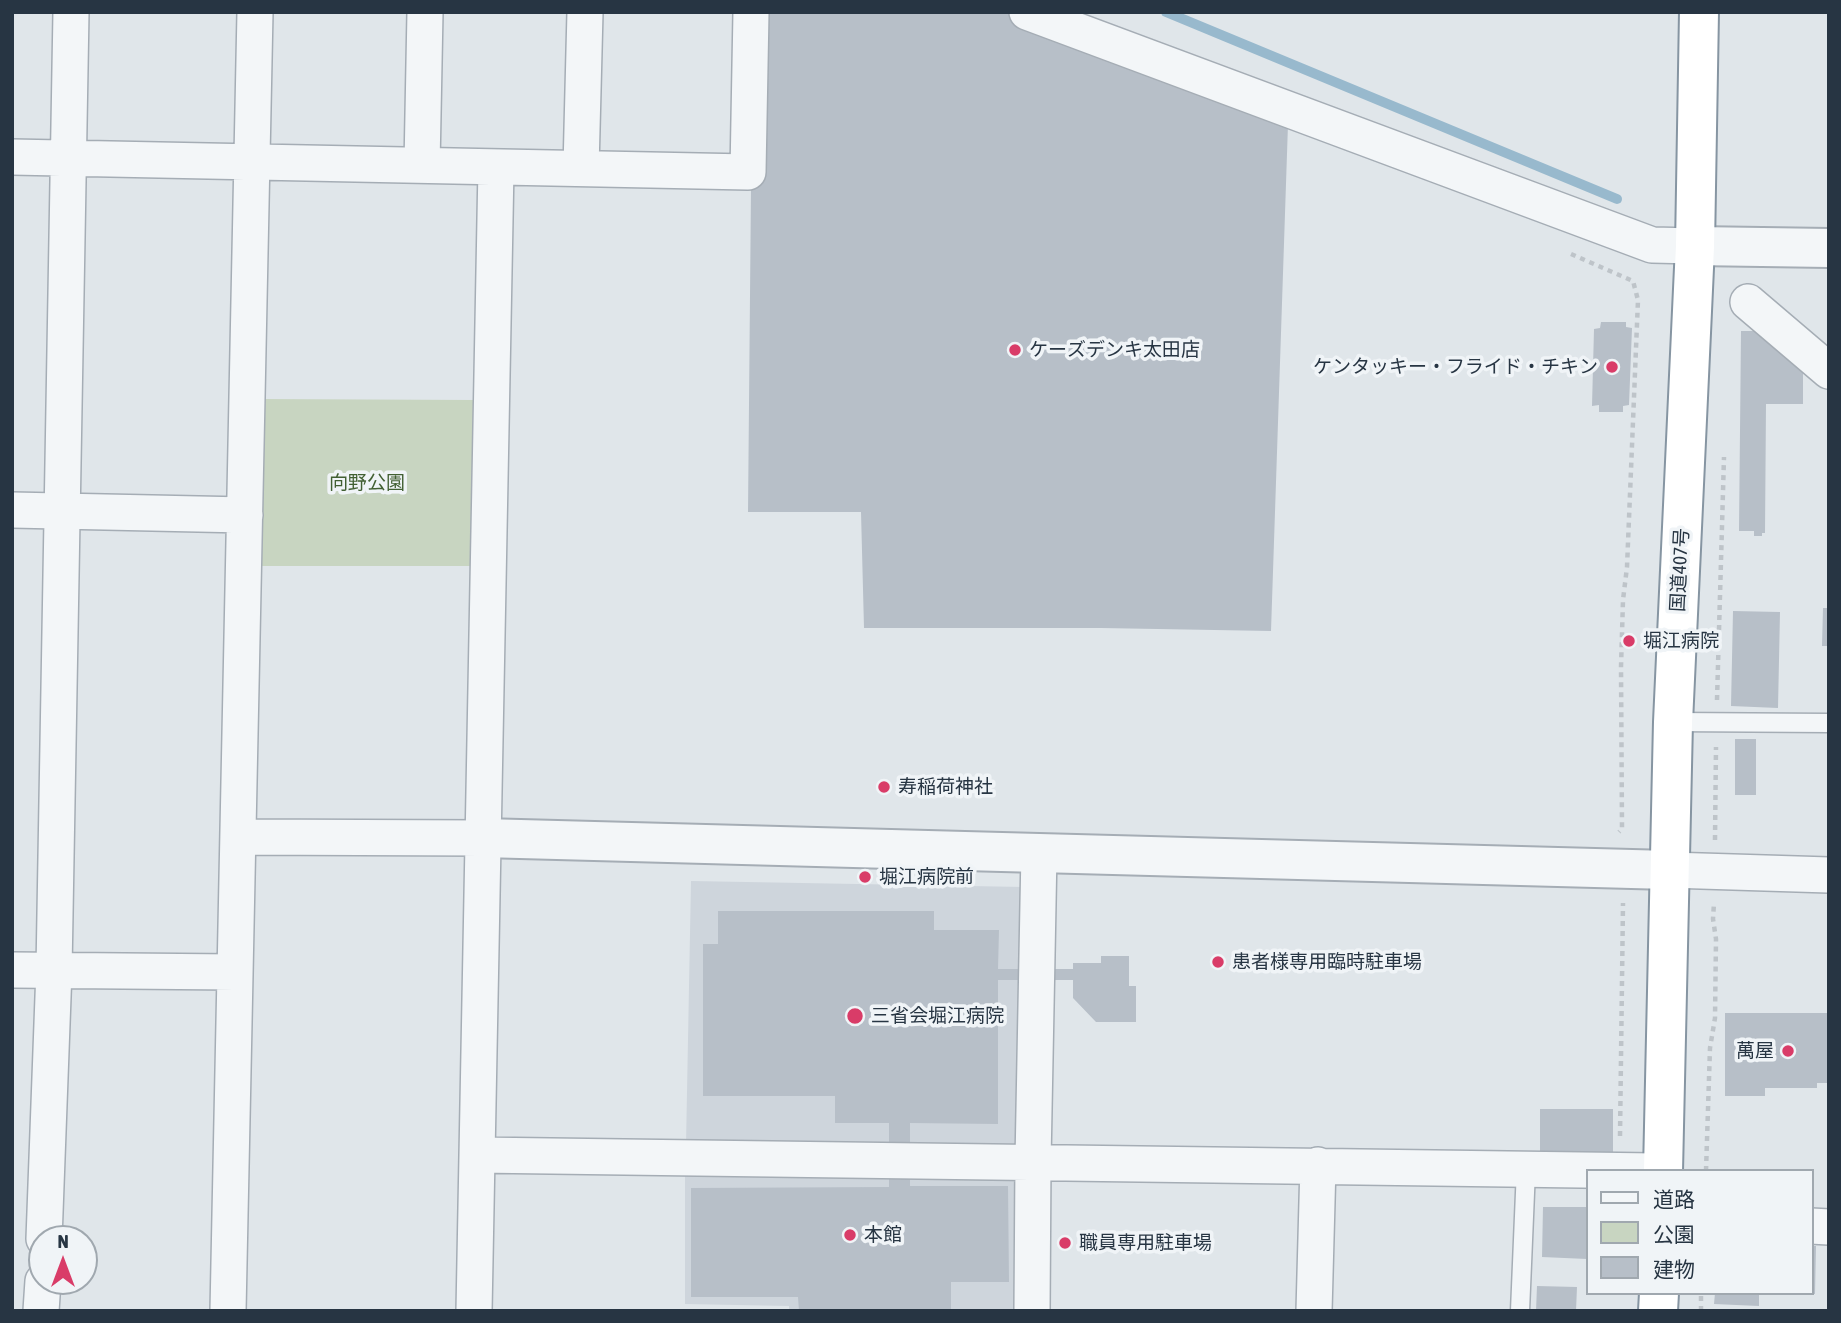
<!DOCTYPE html>
<meta charset="utf-8">
<style>
body{margin:0}
#map{position:relative;width:1841px;height:1323px;overflow:hidden;background:#e0e6ea;font-family:"Asap Condensed","Noto Sans JP",sans-serif}
canvas{display:block}
.frame{position:absolute;inset:0;border:14px solid #273543;pointer-events:none}
.legend{position:absolute;left:1586px;top:1169px;width:228px;height:126px;box-sizing:border-box;background:#f0f4f7;border:2px solid #a0a8af;margin:0;padding:9px 12px;list-style:none;font-size:21px;color:#273543}
.legend li{display:flex;align-items:center;gap:14px;height:35px}
.legend b{width:35px;border:2px solid #a0a8af}
.north{position:absolute;left:28px;top:1225px;width:70px;height:70px;box-sizing:border-box;background:#f0f4f7;border:2px solid #a0a8af;border-radius:50%;rotate:0deg;font-size:19px;font-weight:700;line-height:28px;text-align:center;color:#273543}
.north::after{content:'';display:block;margin:auto;width:24px;height:32px;background:#d93c68;clip-path:polygon(50% 0,100% 100%,50% 72%,0 100%)}
</style>
<div id="map">
<canvas width="1841" height="1323"></canvas>
<div class="frame"></div>
<ul class="legend">
<li><b style="height:9px;background:#f3f6f8"></b>道路</li>
<li><b style="height:19px;background:#c8d5c1"></b>公園</li>
<li><b style="height:19px;background:#b7bfc8"></b>建物</li>
</ul>
<div class="north">N</div>
</div>
<script>
const context = document.querySelector('canvas').getContext('2d');
context.lineJoin = 'round';
function fill(path, color) { context.fillStyle = color; context.fill(path, 'evenodd'); }
const shape = rows => new Path2D(rows.map(r => 'M' + r).join(''));
function strokePath(path, color, width, dash) { context.strokeStyle = color; context.lineWidth = width; context.lineCap = dash ? 'butt' : 'round'; context.setLineDash(dash || []); context.stroke(path); }
function label(font, color, halo, rows, align = 'center') {
  context.font = font + ' "Asap Condensed","Noto Sans JP",sans-serif'; context.lineWidth = 7; context.setLineDash([]); context.textBaseline = 'middle'; context.strokeStyle = halo; context.fillStyle = color; for (const [text, x, y, turn = 0] of rows) {
    context.save(); context.translate(x, y); context.rotate((+turn || 0) * Math.PI / 180); context.textAlign = isNaN(turn) ? turn : align; if (halo) context.strokeText(text, 0, 0); context.fillText(text, 0, 0); context.restore();
  }
}
const built = shape([
 [691,881,1024,887,1021,1145,686,1145],
 [685,1172,1024,1176,1024,1311,789,1311,789,1306,685,1304]
]);
const green = shape([
 [259,399,476,400,476,566,258,566]
]);
const stream = shape([
 [1166,12,1617,199]
]);
const building = shape([
 [761,12,1004,12,1288,124,1271,631,1101,628,864,628,861,512,748,512,751,187],
 [1601,322,1626,322,1626,327,1632,328,1629,405,1623,406,1623,412,1599,412,1599,405,1592,406,1594,329,1600,328],
 [1741,331,1754,331,1803,373,1803,404,1766,404,1765,533,1762,533,1762,536,1754,536,1754,531,1739,531],
 [1823,608,1829,608,1829,646,1822,646],
 [1733,611,1780,612,1778,708,1731,706],
 [1735,739,1756,739,1756,795,1735,795],
 [718,911,934,911,934,930,999,930,998,969,1073,969,1073,963,1101,963,1101,956,1129,956,1129,986,1136,986,1136,1022,1096,1022,1073,998,1073,980,998,980,998,1124,910,1123,910,1186,1008,1186,1009,1282,951,1282,951,1311,799,1311,798,1297,691,1297,691,1188,889,1187,889,1123,835,1123,835,1096,703,1096,703,944,718,944],
 [1725,1013,1829,1013,1829,1083,1817,1083,1817,1088,1765,1088,1765,1096,1725,1096],
 [1540,1109,1613,1109,1613,1152,1540,1152],
 [1543,1207,1587,1207,1587,1259,1542,1257],
 [1811,1246,1816,1246,1815,1294,1811,1294],
 [1537,1286,1577,1287,1576,1311,1536,1311],
 [1715,1293,1759,1293,1759,1306,1714,1304]
]);
const path = shape([
 [1571,254,1633,281,1638,300,1627,567,1623,600,1621,667,1622,829,1619,832],
 [1717,700,1724,457],
 [1715,840,1716,747],
 [1620,1136,1623,903],
 [1706,1171,1710,1048,1715,1018,1716,939,1713,919,1714,903],
 [1701,1311,1701,1293]
]);
const service = shape([
 [1673,722,1829,723],
 [1520,1311,1526,1169]
]);
const minor = shape([
 [1027,12,1652,245,1695,246],
 [12,157,748,172,751,12],
 [422,165,425,12],
 [581,168,585,12],
 [1748,302,1829,371],
 [12,510,245,515],
 [238,837,483,838],
 [1669,870,1829,875],
 [12,970,235,972],
 [477,1155,1655,1171],
 [1811,1226,1829,1227],
 [44,1239,54,970,71,12],
 [41,1311,43,1281],
 [228,1311,255,12],
 [474,1311,496,167],
 [1032,1311,1033,1161,1039,852],
 [1314,1311,1318,1165]
]);
const tertiary = shape([
 [1695,246,1829,248],
 [483,838,1669,870]
]);
const trunk = shape([
 [1663,1171,1673,722,1695,246,1699,12],
 [1658,1311,1659,1293]
]);
const markers = [
 [1015,350,7,"#d93c68"],
 [1612,367,7,"#d93c68"],
 [1629,641,7,"#d93c68"],
 [884,787,7,"#d93c68"],
 [865,877,7,"#d93c68"],
 [1218,962,7,"#d93c68"],
 [855,1016,9,"#d93c68"],
 [1788,1051,7,"#d93c68"],
 [850,1235,7,"#d93c68"],
 [1065,1243,7,"#d93c68"]
];
const poiNames = [
 ["ケーズデンキ太田店",1029,350],
 ["ケンタッキー・フライド・チキン",1598,367,"right"],
 ["堀江病院",1643,641],
 ["寿稲荷神社",898,787],
 ["堀江病院前",879,877],
 ["患者様専用臨時駐車場",1232,962],
 ["三省会堀江病院",871,1016],
 ["萬屋",1774,1051,"right"],
 ["本館",864,1235],
 ["職員専用駐車場",1079,1243]
];
const parkNames = [
 ["向野公園",367,483]
];
const streetNames = [
 ["国道407号",1680,570,-87]
];
fill(built, '#ced5dc');
fill(green, '#c8d5c1');
strokePath(stream, '#98b9cd', 10);
fill(building, '#b7bfc8');
strokePath(service, '#a5adb5', 21);
strokePath(minor, '#a5adb5', 38);
strokePath(tertiary, '#a5adb5', 42);
strokePath(trunk, '#8695a2', 42);
strokePath(path, '#bec4c9', 4.5, [5, 5]);
strokePath(service, '#f3f6f8', 18);
strokePath(minor, '#f3f6f8', 35);
strokePath(tertiary, '#f3f6f8', 38);
strokePath(trunk, '#fff', 38);
for (const [x, y, r, color] of markers) { const dot = new Path2D(); dot.arc(x, y, r, 0, 2 * Math.PI); context.fillStyle = color; context.fill(dot); strokePath(dot, '#f0f4f7', 2.5); }
label('19px', '#273543', '#f0f4f7', poiNames, 'left');
label('19px', '#426033', '#f0f4f7', parkNames);
label('19px', '#273543', '#f0f4f7', streetNames);
</script>
